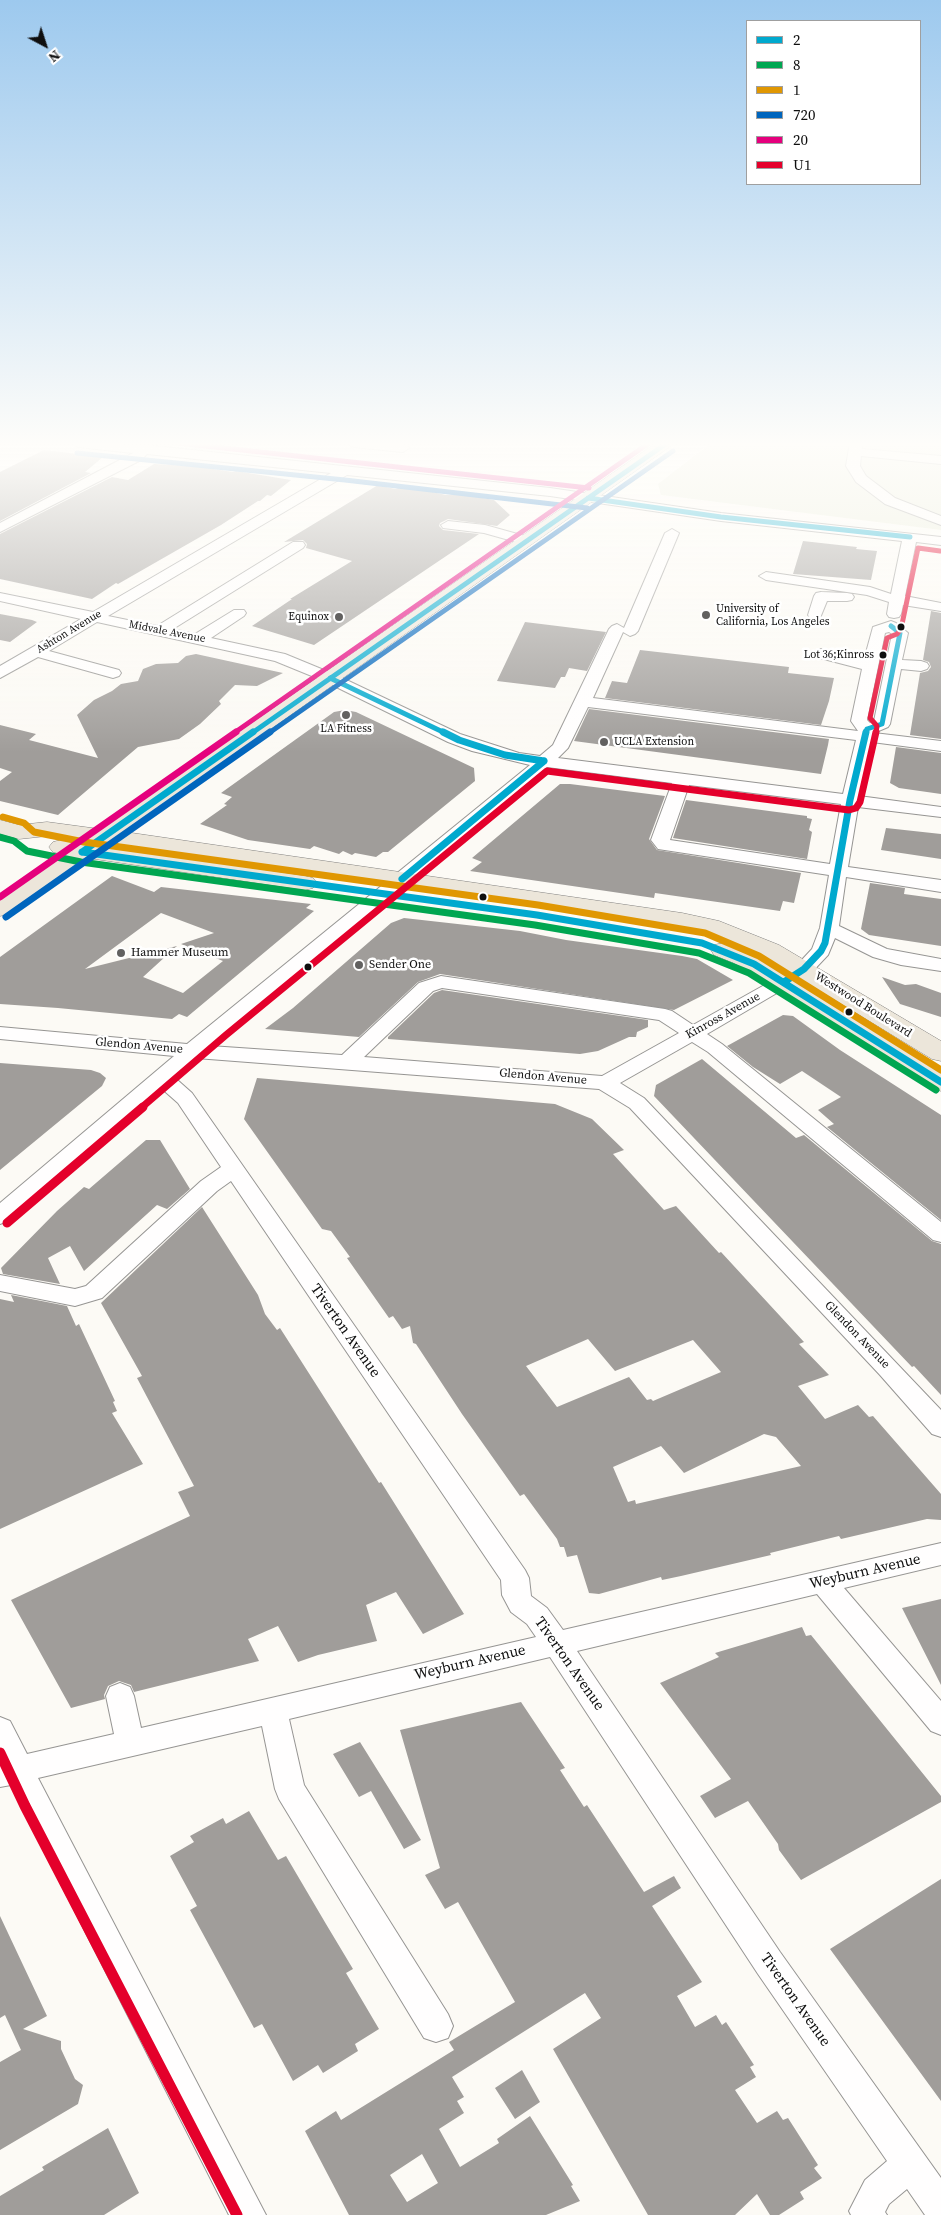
<!DOCTYPE html>
<style>
body{margin:0}
#map{position:relative;width:941px;height:2215px;overflow:hidden;background:#fcfaf5;font-family:"Source Serif 4",serif}
canvas{display:block}
.legend{position:absolute;left:746px;top:20px;width:175px;height:165px;box-sizing:border-box;background:#fff;border:1px solid #9f9f9f;margin:0;padding:6px 9px;list-style:none;font-size:15px;color:#0f0f0f}
.legend li{display:flex;align-items:center;gap:10px;height:25px}
.legend b{width:25px;border:1px solid #9f9f9f}
.north{position:absolute;left:20px;top:20px;width:50px;height:50px;-webkit-text-stroke:4px #fff;paint-order:stroke;rotate:140deg;font-size:14px;font-weight:700;line-height:20px;text-align:center;color:#0f0f0f}
.north::after{content:'';display:block;margin:auto;width:18px;height:22px;background:#0f0f0f;clip-path:polygon(50% 0,100% 100%,50% 72%,0 100%)}
</style>
<div id="map">
<canvas width="941" height="2215"></canvas>
<ul class="legend">
<li><b style="height:6px;background:#00a9ce"></b>2</li>
<li><b style="height:6px;background:#00a651"></b>8</li>
<li><b style="height:6px;background:#e09702"></b>1</li>
<li><b style="height:6px;background:#0065bd"></b>720</li>
<li><b style="height:6px;background:#e5007d"></b>20</li>
<li><b style="height:6px;background:#e4002b"></b>U1</li>
</ul>
<div class="north">N</div>
</div>
<script>
const context = document.querySelector('canvas').getContext('2d');
context.lineJoin = 'round';
function fill(path, color) { context.fillStyle = color; context.fill(path, 'evenodd'); }
const shape = rows => new Path2D(rows.map(r => 'M' + r).join(''));
function strokePath(path, color, width, dash) { context.strokeStyle = color; context.lineWidth = width; context.lineCap = dash ? 'butt' : 'round'; context.setLineDash(dash || []); context.stroke(path); }
function label(font, color, halo, rows, align = 'center') {
  context.font = font + ' "Source Serif 4",serif'; context.lineWidth = 5; context.setLineDash([]); context.textBaseline = 'middle'; context.strokeStyle = halo; context.fillStyle = color; for (const [text, x, y, turn = 0] of rows) {
    context.save(); context.translate(x, y); context.rotate((+turn || 0) * Math.PI / 180); context.textAlign = isNaN(turn) ? turn : align; if (halo) context.strokeText(text, 0, 0); context.fillText(text, 0, 0); context.restore();
  }
}
const cemetery = shape([
 [711,443,941,443,941,530,661,495,658,484]
]);
const building = shape([
 [44,450,103,457,85,472,91,473,0,521,0,472],
 [154,464,193,466,233,472,236,471,291,480,271,496,267,495,260,501,258,501,221,525,118,584,116,583,92,599,0,579,0,534,112,477,128,480],
 [378,485,395,489,402,487,417,490,419,489,446,495,459,494,494,500,510,515,497,526,448,519,440,523,439,526,443,530,479,534,314,645,252,626,292,599,290,599,352,561,306,548,307,544,303,540,284,542],
 [803,541,857,547,856,549,877,551,871,580,793,574],
 [931,611,941,613,941,739,910,735,920,673,928,671,931,667,929,662,923,660],
 [0,614,32,620,37,622,10,642,0,640],
 [525,622,606,632,587,671,569,668,565,677,561,677,555,688,497,681],
 [640,650,789,667,788,673,834,678,829,701,821,725,605,698,612,681,627,683],
 [196,654,283,673,257,686,235,685,219,701,221,704,200,724,179,739,138,747,58,815,0,801,0,781,12,772,0,768,0,725,36,734,29,740,98,758,77,715,94,700,112,691,121,684,138,681,143,669,156,664,178,663,186,656],
 [589,709,829,739,828,745,821,774,574,741],
 [345,710,356,712,474,768,475,781,388,852,383,852,376,857,355,853,352,855,343,851,339,854,314,846,310,849,248,840,200,824,227,805,224,804,232,797,221,793,334,712],
 [896,747,941,753,941,794,899,788,890,783],
 [560,784,570,784,665,796,649,839,657,850,801,873,794,903,783,901,780,911,655,893,654,898,470,871,482,862,472,858],
 [686,800,807,816,807,818,812,819,809,830,812,832,807,859,673,838],
 [886,828,941,834,941,859,881,850],
 [112,876,154,892,161,887,311,904,306,908,314,911,187,1017,179,1014,172,1019,58,1008,0,1004,0,957],
 [161,913,214,933,181,944,223,961,183,993,143,977,177,946,85,969],
 [870,883,905,888,904,894,941,899,941,946,869,935,861,929],
 [404,918,520,931,566,940,682,956,697,959,733,980,674,1010,440,974,418,982,359,1037,265,1029,293,1008,391,923],
 [882,977,905,985,916,984,941,993,941,1017,900,1004],
 [442,990,648,1020,648,1027,637,1032,636,1037,629,1037,598,1051,580,1054,388,1039,388,1037,434,993],
 [783,1015,793,1016,840,1050,941,1115,941,1220,827,1127,834,1124,818,1110,841,1097,802,1071,780,1084,753,1067,727,1046],
 [702,1059,796,1138,804,1135,932,1241,941,1244,941,1395,914,1366,912,1367,654,1096,656,1085],
 [0,1063,91,1070,100,1073,106,1078,102,1086,0,1170],
 [257,1078,555,1104,592,1119,624,1150,613,1154,664,1210,676,1206,719,1253,721,1252,804,1342,799,1344,829,1375,798,1386,825,1419,858,1405,869,1417,873,1416,941,1494,941,1520,927,1519,841,1539,839,1536,770,1553,771,1555,681,1576,662,1580,661,1577,599,1594,589,1593,577,1555,567,1557,564,1547,560,1547,557,1539,524,1494,520,1496,462,1414,416,1344,413,1343,410,1326,402,1329,393,1316,389,1318,347,1258,350,1257,331,1231,322,1229,244,1119],
 [588,1339,615,1371,693,1340,721,1372,653,1401,651,1399,647,1400,629,1377,557,1407,526,1366],
 [764,1434,776,1437,801,1466,636,1504,635,1500,628,1502,613,1467,661,1446,684,1473],
 [146,1140,160,1140,190,1189,167,1209,157,1205,84,1271,70,1246,48,1258,60,1284,3,1274,1,1268,57,1211,84,1187,89,1189],
 [202,1207,258,1295,265,1314,277,1330,280,1328,379,1483,381,1482,464,1614,423,1634,396,1592,366,1605,377,1641,318,1655,298,1662,278,1626,248,1639,259,1661,134,1692,131,1685,119,1681,108,1686,104,1695,105,1699,71,1708,11,1600,190,1516,178,1492,194,1486,137,1378,142,1376,101,1303],
 [11,1295,67,1306,76,1326,79,1324,115,1401,113,1402,117,1411,112,1413,143,1464,0,1529,0,1299,14,1302],
 [941,1599,941,1685,902,1608],
 [802,1627,806,1636,811,1635,941,1796,941,1802,801,1880,779,1850,778,1844,748,1801,715,1818,700,1796,731,1779,660,1683,719,1657,715,1653],
 [521,1702,565,1768,560,1770,584,1807,587,1805,644,1892,674,1876,681,1888,652,1906,702,1982,677,1996,695,2027,716,2015,722,2025,726,2022,754,2065,750,2067,756,2077,735,2090,757,2123,777,2111,783,2120,788,2118,818,2165,814,2168,822,2178,800,2192,804,2199,779,2215,770,2215,757,2194,735,2215,648,2215,553,2049,601,2018,585,1993,452,2077,464,2097,457,2101,464,2113,439,2129,460,2167,499,2143,497,2139,530,2116,573,2185,571,2186,580,2201,546,2215,349,2215,305,2131,336,2111,341,2120,454,2050,449,2042,515,2002,458,1902,445,1909,425,1875,440,1868,400,1730],
 [422,2154,438,2183,407,2202,390,2175],
 [360,1742,421,1840,404,1849,371,1791,359,1797,333,1754],
 [249,1811,278,1860,286,1856,326,1924,353,1969,346,1973,379,2029,355,2044,358,2051,323,2073,318,2065,293,2081,262,2024,254,2028,190,1910,197,1906,170,1856,194,1842,190,1836,223,1818,226,1824],
 [941,1879,941,2101,830,1949],
 [0,1916,47,2016,23,2029,61,2041,61,2049,75,2079,83,2085,78,2104,0,2150,0,2062,21,2050,5,2015,0,2018],
 [522,2070,540,2102,515,2119,495,2088],
 [108,2128,139,2193,104,2215,0,2215,0,2196,44,2170,42,2167]
]);
const minor = shape([
 [72,443,145,445,550,488,721,513,941,537,941,545,916,542,905,596,941,603,941,611,903,605,901,614,899,617,894,618,889,617,887,614,889,602,867,595,766,580,759,576,766,572,870,587,891,594,902,541,721,521,550,496,347,475,108,616,157,626,293,542,303,542,305,545,303,548,173,629,195,634,234,610,244,610,246,613,244,616,211,638,285,654,336,675,460,734,519,753,540,756,553,745,609,629,612,626,617,624,624,628,665,533,672,529,679,533,638,631,635,634,630,636,623,632,593,698,858,731,851,721,862,669,816,657,813,654,816,651,821,649,864,660,873,627,891,621,896,623,908,633,902,660,921,661,927,663,929,666,927,669,921,671,901,669,890,724,888,727,874,733,941,741,941,751,872,742,859,796,941,807,941,817,858,807,848,867,941,880,941,892,846,877,839,926,887,949,941,959,941,971,901,965,873,957,835,938,828,955,811,973,707,1034,722,1044,941,1222,941,1242,933,1240,708,1052,692,1042,620,1083,644,1098,941,1410,941,1437,932,1434,880,1375,630,1108,599,1089,196,1058,174,1077,192,1093,525,1570,529,1578,531,1596,547,1608,563,1630,941,1543,941,1565,844,1588,941,1701,941,1735,931,1731,817,1594,577,1651,780,1952,941,2178,941,2215,925,2215,907,2189,889,2204,885,2212,887,2215,851,2215,849,2211,865,2180,887,2161,758,1974,550,1657,289,1719,304,1785,448,2014,453,2026,448,2038,436,2042,424,2038,279,1799,275,1789,262,1726,38,1778,266,2215,229,2215,11,1785,0,1787,0,1717,10,1721,27,1754,114,1734,106,1696,110,1687,120,1683,130,1687,134,1696,141,1728,536,1637,527,1624,511,1612,502,1595,501,1580,231,1181,217,1191,102,1298,75,1306,0,1291,0,1275,75,1289,86,1286,201,1181,221,1167,178,1103,161,1088,8,1221,0,1224,0,1203,174,1056,0,1039,0,1027,187,1044,530,765,472,751,448,742,324,681,275,661,97,622,49,651,119,670,121,673,119,676,113,678,38,657,0,678,0,666,81,619,0,601,0,593,93,612,331,473,147,454,141,460,0,532,0,523,133,453,78,447,72,443],
 [889,632,892,634,874,721,870,723,867,720,885,633,889,632],
 [588,707,856,740,843,794,558,758,568,748,588,707],
 [547,767,672,783,651,840,658,849,829,875,820,928,812,949,797,965,777,978,693,1025,672,1011,665,1009,441,976,419,983,342,1055,210,1046,547,767],
 [689,785,841,804,830,864,670,840,689,785],
 [442,988,659,1020,679,1033,602,1076,364,1057,433,991,442,988],
 [347,443,391,443,408,445,409,448,403,452,353,447,347,443],
 [850,443,862,443,862,449,941,456,941,464,861,456,860,466,866,476,895,498,941,516,941,525,885,504,856,482,846,466,850,443],
 [448,521,485,525,532,538,534,541,527,545,484,533,443,528,441,525,448,521],
 [821,592,847,593,852,594,854,597,852,600,847,601,827,601,820,618,810,618,808,615,814,596,816,593,821,592]
]);
const major = shape([
 [656,443,675,443,125,832,682,913,719,921,779,945,941,1041,941,1061,932,1059,761,955,703,932,682,927,108,843,104,846,305,876,313,878,317,883,313,888,305,890,88,858,9,914,0,916,0,898,62,854,53,852,49,847,53,842,61,840,79,843,82,840,47,836,19,839,0,834,0,820,19,825,47,822,99,829,656,443],
 [723,943,752,953,793,977,941,1070,941,1091,931,1088,775,987,734,963,714,955,711,950,714,945,723,943]
]);
const bus1Far1 = shape([
 [588,498,721,517,910,537],
 [330,678,445,733],
 [867,729,882,724,900,633,891,626],
 [252,733,667,443],
 [866,733,867,729]
]);
const bus1 = shape([
 [443,732,459,740,505,755,544,761],
 [82,852,537,915,702,943,754,964,941,1082],
 [82,852,253,732],
 [402,879,544,761],
 [784,982,804,969,821,951,825,943,850,800,866,732]
]);
const bus2 = shape([
 [0,837,14,841,27,851,81,862,535,925,699,953,749,973,936,1090]
]);
const bus3 = shape([
 [3,817,24,823,34,832,84,842,538,905,705,933,759,956,941,1070]
]);
const bus4Far1 = shape([
 [77,453,345,480,587,508],
 [269,733,673,451]
]);
const bus4 = shape([
 [6,917,270,732]
]);
const bus5Far1 = shape([
 [178,443,589,488],
 [234,733,649,443]
]);
const bus5 = shape([
 [0,897,236,732]
]);
const bus6Far3 = shape([
 [876,733,877,726,870,718,887,638,897,634,901,629,918,548,940,551]
]);
const bus6Far2 = shape([
 [141,1108,226,1035,547,771,849,810,856,808,860,802,876,732]
]);
const bus6Far1 = shape([
 [7,1223,143,1107]
]);
const bus6 = shape([
 [0,1753,25,1806,237,2215]
]);
const markers = [
 [706,615,5,"#626160"],
 [339,617,5,"#626160"],
 [901,627,4.5,"#0f0f0f"],
 [883,655,4.5,"#0f0f0f"],
 [346,715,5,"#626160"],
 [604,742,5,"#626160"],
 [483,897,4.5,"#0f0f0f"],
 [121,953,5,"#626160"],
 [359,965,5,"#626160"],
 [308,967,4.5,"#0f0f0f"],
 [849,1012,4.5,"#0f0f0f"]
];
const farPoinames = [
 ["University of",716,609],
 ["California, Los Angeles",716,622],
 ["Equinox",329,617,"right"],
 ["LA Fitness",346,729,"center"],
 ["UCLA Extension",614,742]
];
const farStreetnames = [
 ["Ashton Avenue",69,632,-31],
 ["Midvale Avenue",167,632,11]
];
const busNames = [
 ["Lot 36;Kinross",874,655]
];
const poiNames = [
 ["Hammer Museum",131,953],
 ["Sender One",369,965]
];
const streetNames = [
 ["Westwood Boulevard",863,1005,32],
 ["Kinross Avenue",723,1016,-29],
 ["Glendon Avenue",139,1046,5],
 ["Glendon Avenue",543,1077,5],
 ["Glendon Avenue",857,1335,46]
];
const nearStreetnames = [
 ["Tiverton Avenue",345,1331,55],
 ["Weyburn Avenue",865,1572,-13],
 ["Weyburn Avenue",470,1663,-13],
 ["Tiverton Avenue",569,1664,55],
 ["Tiverton Avenue",795,2000,55]
];
fill(cemetery, '#e9ecd9');
fill(building, '#a09d9a');
strokePath(minor, '#969593', 2);
strokePath(major, '#838280', 1);
fill(minor, '#fffefe');
fill(major, '#ece6da');
strokePath(bus1Far1, '#00a9ce', 5);
strokePath(bus1, '#00a9ce', 7);
strokePath(bus2, '#00a651', 7);
strokePath(bus3, '#e09702', 7);
strokePath(bus4Far1, '#0065bd', 5);
strokePath(bus4, '#0065bd', 7);
strokePath(bus5Far1, '#e5007d', 5);
strokePath(bus5, '#e5007d', 7);
strokePath(bus6Far3, '#e4002b', 5);
strokePath(bus6Far2, '#e4002b', 7);
strokePath(bus6Far1, '#e4002b', 9);
strokePath(bus6, '#e4002b', 11);
const sky = context.createLinearGradient(0, 0, 0, 753);
sky.addColorStop(0, '#9dc9ee');
sky.addColorStop(0.59, '#fefdfa');
sky.addColorStop(1, '#fefdfa00');
context.fillStyle = sky;
context.fillRect(0, 0, 941, 753);
for (const [x, y, r, color] of markers) { const dot = new Path2D(); dot.arc(x, y, r, 0, 2 * Math.PI); context.fillStyle = color; context.fill(dot); strokePath(dot, '#fff', 2); }
label('11px', '#0f0f0f', '#fff', farPoinames, 'left');
label('11px', '#0f0f0f', '#fff', farStreetnames);
label('11px', '#0f0f0f', '#fff', busNames, 'right');
label('12px', '#0f0f0f', '#fff', poiNames, 'left');
label('12px', '#0f0f0f', '#fff', streetNames);
label('15px', '#0f0f0f', '#fff', nearStreetnames);
</script>
